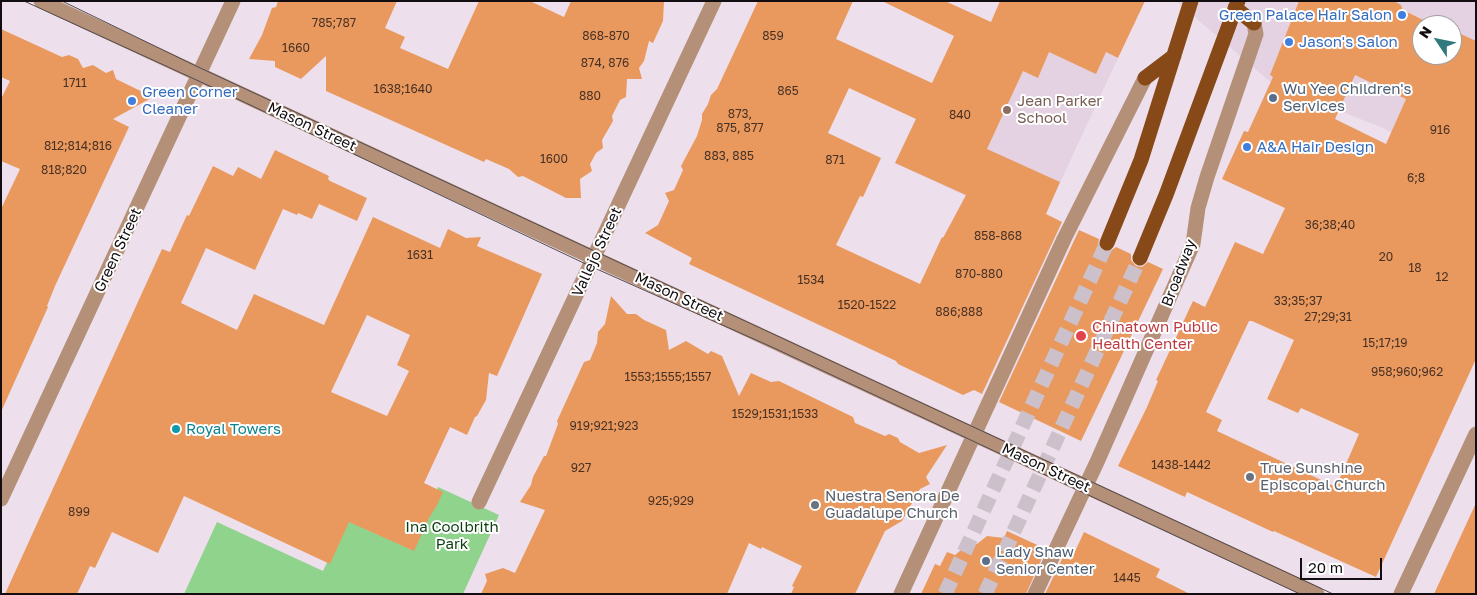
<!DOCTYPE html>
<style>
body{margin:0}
#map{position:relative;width:1477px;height:595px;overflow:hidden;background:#ede0ec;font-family:"Golos Text",sans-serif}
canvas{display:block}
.frame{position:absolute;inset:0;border:2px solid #110d11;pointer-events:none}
.north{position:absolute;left:1412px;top:15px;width:50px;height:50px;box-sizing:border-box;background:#fff;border:1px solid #a09ea0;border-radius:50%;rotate:304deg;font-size:14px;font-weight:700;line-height:20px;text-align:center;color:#110d11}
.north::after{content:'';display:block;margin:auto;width:18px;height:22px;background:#30797f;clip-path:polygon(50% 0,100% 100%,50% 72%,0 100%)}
.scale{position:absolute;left:1300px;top:558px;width:82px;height:22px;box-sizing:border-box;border:2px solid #110d11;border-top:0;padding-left:6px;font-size:15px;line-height:18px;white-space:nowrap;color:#110d11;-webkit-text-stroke:4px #fff;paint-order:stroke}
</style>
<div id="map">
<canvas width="1477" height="595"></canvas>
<div class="frame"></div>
<div class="north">N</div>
<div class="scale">20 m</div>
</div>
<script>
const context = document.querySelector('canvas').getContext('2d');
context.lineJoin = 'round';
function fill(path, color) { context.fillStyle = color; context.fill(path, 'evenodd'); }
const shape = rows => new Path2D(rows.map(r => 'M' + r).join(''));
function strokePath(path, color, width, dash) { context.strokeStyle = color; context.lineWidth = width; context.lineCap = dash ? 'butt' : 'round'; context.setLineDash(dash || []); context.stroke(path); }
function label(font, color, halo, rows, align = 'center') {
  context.font = font + ' "Golos Text",sans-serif'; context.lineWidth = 4; context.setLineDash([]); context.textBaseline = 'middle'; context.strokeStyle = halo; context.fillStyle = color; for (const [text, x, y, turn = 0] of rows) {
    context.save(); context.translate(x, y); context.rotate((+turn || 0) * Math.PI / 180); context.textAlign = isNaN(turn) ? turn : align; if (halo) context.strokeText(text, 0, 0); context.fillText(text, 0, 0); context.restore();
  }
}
const built = shape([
 [1176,1,1476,1,1476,176,1383,128,1274,85],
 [1422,25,1452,25,1452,55,1422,55],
 [1006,5,1118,58,1038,230,895,163,966,11,997,25]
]);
const green = shape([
 [438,487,499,515,463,594,184,594,217,522,323,571,347,520,410,549]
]);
const building = shape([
 [278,1,397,1,385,28,405,37,400,48,448,69,479,1,530,1,564,17,571,1,664,1,663,21,653,43,649,41,644,61,639,68,642,79,627,79,626,97,620,100,612,116,613,121,602,140,603,148,596,153,590,164,592,171,580,179,581,198,566,198,523,176,518,177,509,169,486,159,484,162,326,91,326,56,301,79,275,67,275,61,249,59,262,35,272,8,276,7],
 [758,1,853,1,836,39,932,83,954,36,882,1,945,1,991,22,1000,1,1145,1,1118,58,1106,52,1096,74,1049,52,1038,78,1023,71,987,149,1060,182,1046,214,1062,222,982,394,974,390,963,395,898,364,896,361,689,264,692,258,645,233,658,225,669,201,665,193,674,190,683,170,681,166,697,136,702,120,702,114,708,104,711,95,717,89],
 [849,88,916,119,895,163,966,195,943,238,942,237,920,284,836,245,860,196,863,197,881,158,828,133],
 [1299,1,1394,1,1401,5,1403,10,1425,21,1430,18,1442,25,1422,25,1422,55,1452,55,1452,30,1476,41,1476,359,1376,577,1274,531,1273,532,1187,492,1185,497,1118,466,1147,407,1158,381,1156,380,1193,301,1205,307,1235,242,1263,254,1285,208,1222,179,1244,131,1248,132,1273,77,1270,75],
 [1355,75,1406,99,1386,144,1335,119],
 [1249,321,1252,321,1294,340,1267,399,1298,413,1301,408,1359,434,1336,487,1217,431,1222,420,1206,412],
 [1,29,62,57,69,55,78,59,83,68,93,65,106,73,113,70,116,79,153,97,113,119,129,127,55,286,47,306,48,307,1,412,1,209,20,169,1,161,1,99,10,81,1,77],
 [275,150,329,176,328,179,330,181,367,198,357,221,319,204,312,219,298,213,297,215,283,209,255,270,206,248,181,303,237,330,254,294,324,325,373,217,440,248,448,229,466,238,481,237,477,246,542,274,497,376,489,373,486,400,477,416,475,417,467,435,450,427,424,483,443,492,437,505,429,518,414,551,349,522,330,564,184,496,158,553,112,532,95,568,90,566,77,594,5,594,162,249,170,252,187,215,189,216,213,166,233,176,238,167,261,179],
 [367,315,410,335,397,365,409,371,387,416,331,392],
 [1079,230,1099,239,1098,245,1103,251,1109,252,1116,247,1131,254,1131,260,1136,266,1142,267,1148,262,1163,269,1081,441,999,402],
 [611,296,627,314,636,314,644,320,666,330,669,350,686,341,708,354,711,351,722,356,739,396,751,373,771,382,779,381,853,417,855,423,885,436,889,434,898,438,900,442,919,453,947,445,926,477,930,484,920,489,902,521,885,531,855,594,791,594,794,587,792,586,802,566,762,547,761,549,749,543,727,594,481,594,487,581,485,574,503,568,515,573,545,510,520,502,531,485,533,477,544,456,546,456,558,424,557,421,584,362,590,360,597,343,598,332,605,324],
 [1476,503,1476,594,1434,594],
 [1007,531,1046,549,1026,594,921,594,935,564,940,566,947,552,955,555,967,545,977,544,987,536,1004,538],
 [1084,532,1160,569,1156,577,1190,594,1045,594,1063,557,1071,560]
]);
const majorTunnel = shape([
 [945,594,1107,243],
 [985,594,1140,258]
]);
const minor = shape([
 [41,1,1317,594],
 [1,499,233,1],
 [479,502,714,1],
 [901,594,1064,239,1145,78],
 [1035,594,1097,462,1193,244,1198,208,1207,177,1256,34,1254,23],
 [1401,594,1476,434]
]);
const major = shape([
 [1235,8,1254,23],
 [1145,78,1174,56],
 [1107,243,1141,160,1191,1],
 [1140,258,1166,195,1238,1]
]);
const tram = shape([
 [24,1,227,94,590,266,774,348,1300,594],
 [62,1,196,66,1333,594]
]);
const markers = [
 [1402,15,5,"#3f7fe0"],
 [1289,42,5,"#3f7fe0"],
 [1273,98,5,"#5c6f8a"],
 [132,101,5,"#3f7fe0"],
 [1007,110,5,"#8d6e63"],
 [1247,147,5,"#3f7fe0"],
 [1081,336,6,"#e0444e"],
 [176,429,5,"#0f9aa8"],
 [1250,477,5,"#6b7280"],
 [815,505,5,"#6b7280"],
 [986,561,5,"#5c6f8a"]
];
const numberNames = [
 ["785;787",334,23],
 ["868-870",606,36],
 ["859",773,36],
 ["1660",296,48],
 ["874, 876",605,63],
 ["1711",75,83],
 ["1638;1640",403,89],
 ["865",788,91],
 ["880",590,96],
 ["873,",740,114],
 ["875, 877",740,128],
 ["840",960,115],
 ["916",1440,130],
 ["812;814;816",78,146],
 ["883, 885",729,156],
 ["1600",554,159],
 ["871",835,160],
 ["818;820",64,170],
 ["6;8",1416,178],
 ["36;38;40",1330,225],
 ["858-868",998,236],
 ["1631",420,255],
 ["20",1386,257],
 ["18",1415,268],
 ["870-880",979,274],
 ["12",1442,277],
 ["1534",811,280],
 ["33;35;37",1298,301],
 ["1520-1522",867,305],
 ["886;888",959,312],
 ["27;29;31",1328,317],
 ["15;17;19",1385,343],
 ["958;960;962",1407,372],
 ["1553;1555;1557",668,377],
 ["1529;1531;1533",775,414],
 ["919;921;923",604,426],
 ["1438-1442",1181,465],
 ["927",581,468],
 ["925;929",671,501],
 ["899",79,512],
 ["1445",1127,578]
];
const shopNames = [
 ["Green Palace Hair Salon",1392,15,"right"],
 ["Jason's Salon",1299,42],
 ["Green Corner",142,92],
 ["Cleaner",142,109],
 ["A&A Hair Design",1257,147]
];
const serviceNames = [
 ["Wu Yee Children's",1283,89],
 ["Services",1283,106],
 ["Lady Shaw",996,552],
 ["Senior Center",996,569]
];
const educationNames = [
 ["Jean Parker",1017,101],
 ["School",1017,118]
];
const streetNames = [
 ["Mason Street",312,127,25],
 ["Green Street",118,250,-65],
 ["Vallejo Street",597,252,-65],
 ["Broadway",1179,273,-69],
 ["Mason Street",679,297,25],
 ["Mason Street",1046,468,25]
];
const healthNames = [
 ["Chinatown Public",1092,327],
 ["Health Center",1092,344]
];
const cultureNames = [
 ["Royal Towers",186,429]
];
const worshipNames = [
 ["True Sunshine",1260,468],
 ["Episcopal Church",1260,485],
 ["Nuestra Senora De",825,496],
 ["Guadalupe Church",825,513]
];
const parkNames = [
 ["Ina Coolbrith",452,527],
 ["Park",452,544]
];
fill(built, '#e4d2e3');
fill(green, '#8fd38d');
fill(building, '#e9995e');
strokePath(majorTunnel, '#ccc0cb', 15, [15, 8]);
strokePath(minor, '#b59079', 15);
strokePath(major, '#874917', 15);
strokePath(tram, '#514a51', 1);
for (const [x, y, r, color] of markers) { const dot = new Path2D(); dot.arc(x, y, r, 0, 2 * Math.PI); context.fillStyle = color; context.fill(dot); strokePath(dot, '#fff', 2); }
label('12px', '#473024', null, numberNames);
label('15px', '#366cbe', '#fff', shopNames, 'left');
label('15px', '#4e5e75', '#fff', serviceNames, 'left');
label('15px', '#785e54', '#fff', educationNames, 'left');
label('15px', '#110d11', '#fff', streetNames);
label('15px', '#be3a42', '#fff', healthNames, 'left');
label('15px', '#0d838f', '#fff', cultureNames, 'left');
label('15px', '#5b616d', '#fff', worshipNames, 'left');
label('15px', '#0d3f10', '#fff', parkNames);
</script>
